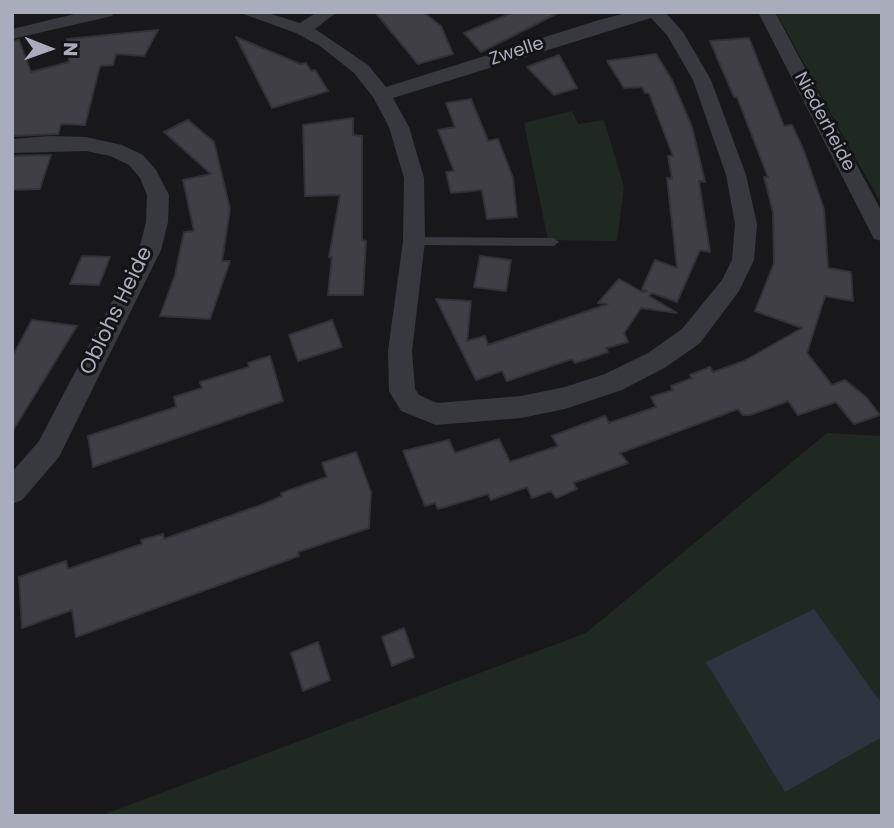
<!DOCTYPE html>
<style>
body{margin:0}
#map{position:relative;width:894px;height:828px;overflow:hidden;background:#18181a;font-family:Poppins,sans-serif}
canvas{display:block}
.frame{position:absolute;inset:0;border:14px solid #a9acbb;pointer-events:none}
.north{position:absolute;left:14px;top:14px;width:70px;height:70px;-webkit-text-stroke:5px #131315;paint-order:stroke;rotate:91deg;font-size:19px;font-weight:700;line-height:28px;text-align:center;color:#a9acbb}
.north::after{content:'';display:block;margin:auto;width:24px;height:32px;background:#a9acbb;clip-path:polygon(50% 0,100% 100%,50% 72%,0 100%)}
</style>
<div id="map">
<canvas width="894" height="828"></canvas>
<div class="frame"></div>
<div class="north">N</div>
</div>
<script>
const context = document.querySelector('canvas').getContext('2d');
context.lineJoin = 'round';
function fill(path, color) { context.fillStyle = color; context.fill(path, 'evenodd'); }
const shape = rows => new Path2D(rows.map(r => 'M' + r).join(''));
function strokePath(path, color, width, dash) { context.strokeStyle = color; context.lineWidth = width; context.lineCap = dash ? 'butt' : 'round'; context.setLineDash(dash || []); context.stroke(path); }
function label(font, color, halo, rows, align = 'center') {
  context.font = font + ' Poppins,sans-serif'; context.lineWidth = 6; context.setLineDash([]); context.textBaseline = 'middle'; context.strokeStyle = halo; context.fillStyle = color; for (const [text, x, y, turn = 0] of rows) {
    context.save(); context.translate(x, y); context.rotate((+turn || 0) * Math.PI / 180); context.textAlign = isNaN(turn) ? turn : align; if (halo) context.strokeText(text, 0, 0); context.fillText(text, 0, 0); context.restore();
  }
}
const green = shape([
 [776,12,882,12,882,204,852,152],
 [572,111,578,124,604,120,624,187,617,241,548,240,524,123],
 [827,433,882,436,882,816,100,816,586,633]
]);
const water = shape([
 [814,609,882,704,882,737,785,792,706,662]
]);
const building = shape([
 [375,12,423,12,441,26,453,54,418,64,375,12],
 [514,12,560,12,481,52,464,33,514,12],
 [158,30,144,56,116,54,113,65,100,66,85,125,61,124,58,134,12,136,12,41,19,40,31,72,69,62,67,39,158,30],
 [236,37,300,64,306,63,311,71,315,70,328,91,272,108,236,37],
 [749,38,784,126,792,125,804,151,824,209,828,268,851,272,853,301,825,296,807,353,832,385,845,380,866,397,880,415,854,424,836,402,798,415,788,401,750,415,743,415,738,409,620,453,628,463,573,483,577,489,556,498,551,491,532,498,527,487,491,500,488,494,438,509,435,503,425,506,403,451,449,440,455,453,499,439,510,462,558,446,552,436,605,416,609,423,656,407,651,397,673,390,671,386,692,378,690,375,710,367,713,372,744,361,802,328,755,311,774,263,773,212,764,177,768,177,737,97,734,97,710,41,749,38],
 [656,54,672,80,692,127,705,182,699,181,710,252,700,250,677,302,652,293,649,296,677,313,641,308,624,333,628,342,606,348,608,352,575,363,572,359,507,381,502,371,476,380,436,299,471,301,467,341,485,336,488,345,608,304,598,303,619,279,642,292,647,291,642,289,655,260,677,268,667,178,672,179,668,156,673,156,649,93,645,93,642,87,624,88,607,61,656,54],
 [559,55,577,88,554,95,527,67,559,55],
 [471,99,488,141,498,139,513,178,517,217,487,219,482,190,451,193,446,172,454,171,438,130,455,127,446,103,471,99],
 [353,118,353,135,362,136,362,240,366,241,363,295,328,295,332,257,329,257,340,195,305,196,303,125,353,118],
 [188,120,214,142,230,209,222,261,230,261,210,319,160,316,175,275,184,232,194,231,183,180,211,174,164,132,188,120],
 [51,155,40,189,12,190,12,156,51,155],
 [82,256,110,257,99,285,70,284,82,256],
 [480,256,511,260,506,291,474,287,480,256],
 [32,320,77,326,12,432,12,357,32,320],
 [332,320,342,347,298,361,289,335,332,320],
 [270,356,283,401,93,467,88,436,176,407,174,397,202,388,200,382,249,367,248,363,270,356],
 [356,452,371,492,369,528,298,552,299,556,76,637,72,610,22,628,19,577,66,561,68,569,142,544,141,540,163,534,164,539,261,505,282,496,281,493,327,477,322,463,356,452],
 [404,628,414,657,392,666,382,637,404,628],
 [318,642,330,680,303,691,291,653,318,642]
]);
const service = shape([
 [414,237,554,238,559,242,554,246,414,245,409,241,414,237]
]);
const minor = shape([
 [83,12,114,12,112,16,12,39,12,29,83,12],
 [238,12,265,12,300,23,317,12,337,12,315,29,368,65,386,87,599,20,630,12,665,12,683,32,711,80,746,175,757,224,754,260,739,291,700,343,666,367,622,390,565,409,521,418,436,425,401,411,389,391,388,351,403,241,404,178,389,127,373,97,354,73,320,46,296,33,238,12],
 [651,18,667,35,693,80,726,175,735,224,732,260,722,280,682,329,648,353,605,374,565,387,521,396,437,403,419,395,415,389,412,351,425,241,424,178,409,127,393,98,651,18],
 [758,12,775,12,882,212,882,241,874,239,871,233,758,12],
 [50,136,86,137,122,145,143,155,156,170,169,195,168,222,161,250,59,457,22,500,12,504,12,472,39,441,139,250,146,222,147,195,140,178,129,165,110,156,86,151,12,153,12,139,50,136]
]);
const farStreetnames = [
 ["Zwelle",517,52,-18],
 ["Niederheide",824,122,62]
];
const streetNames = [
 ["Oblohs Heide",117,311,-64]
];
fill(green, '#1f2921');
fill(water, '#2c3540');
fill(building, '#3f3f45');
strokePath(building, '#323136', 2);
fill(service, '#38393f');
fill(minor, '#38393f');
label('18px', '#a9acbb', '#131315', farStreetnames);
label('21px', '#a9acbb', '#131315', streetNames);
</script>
